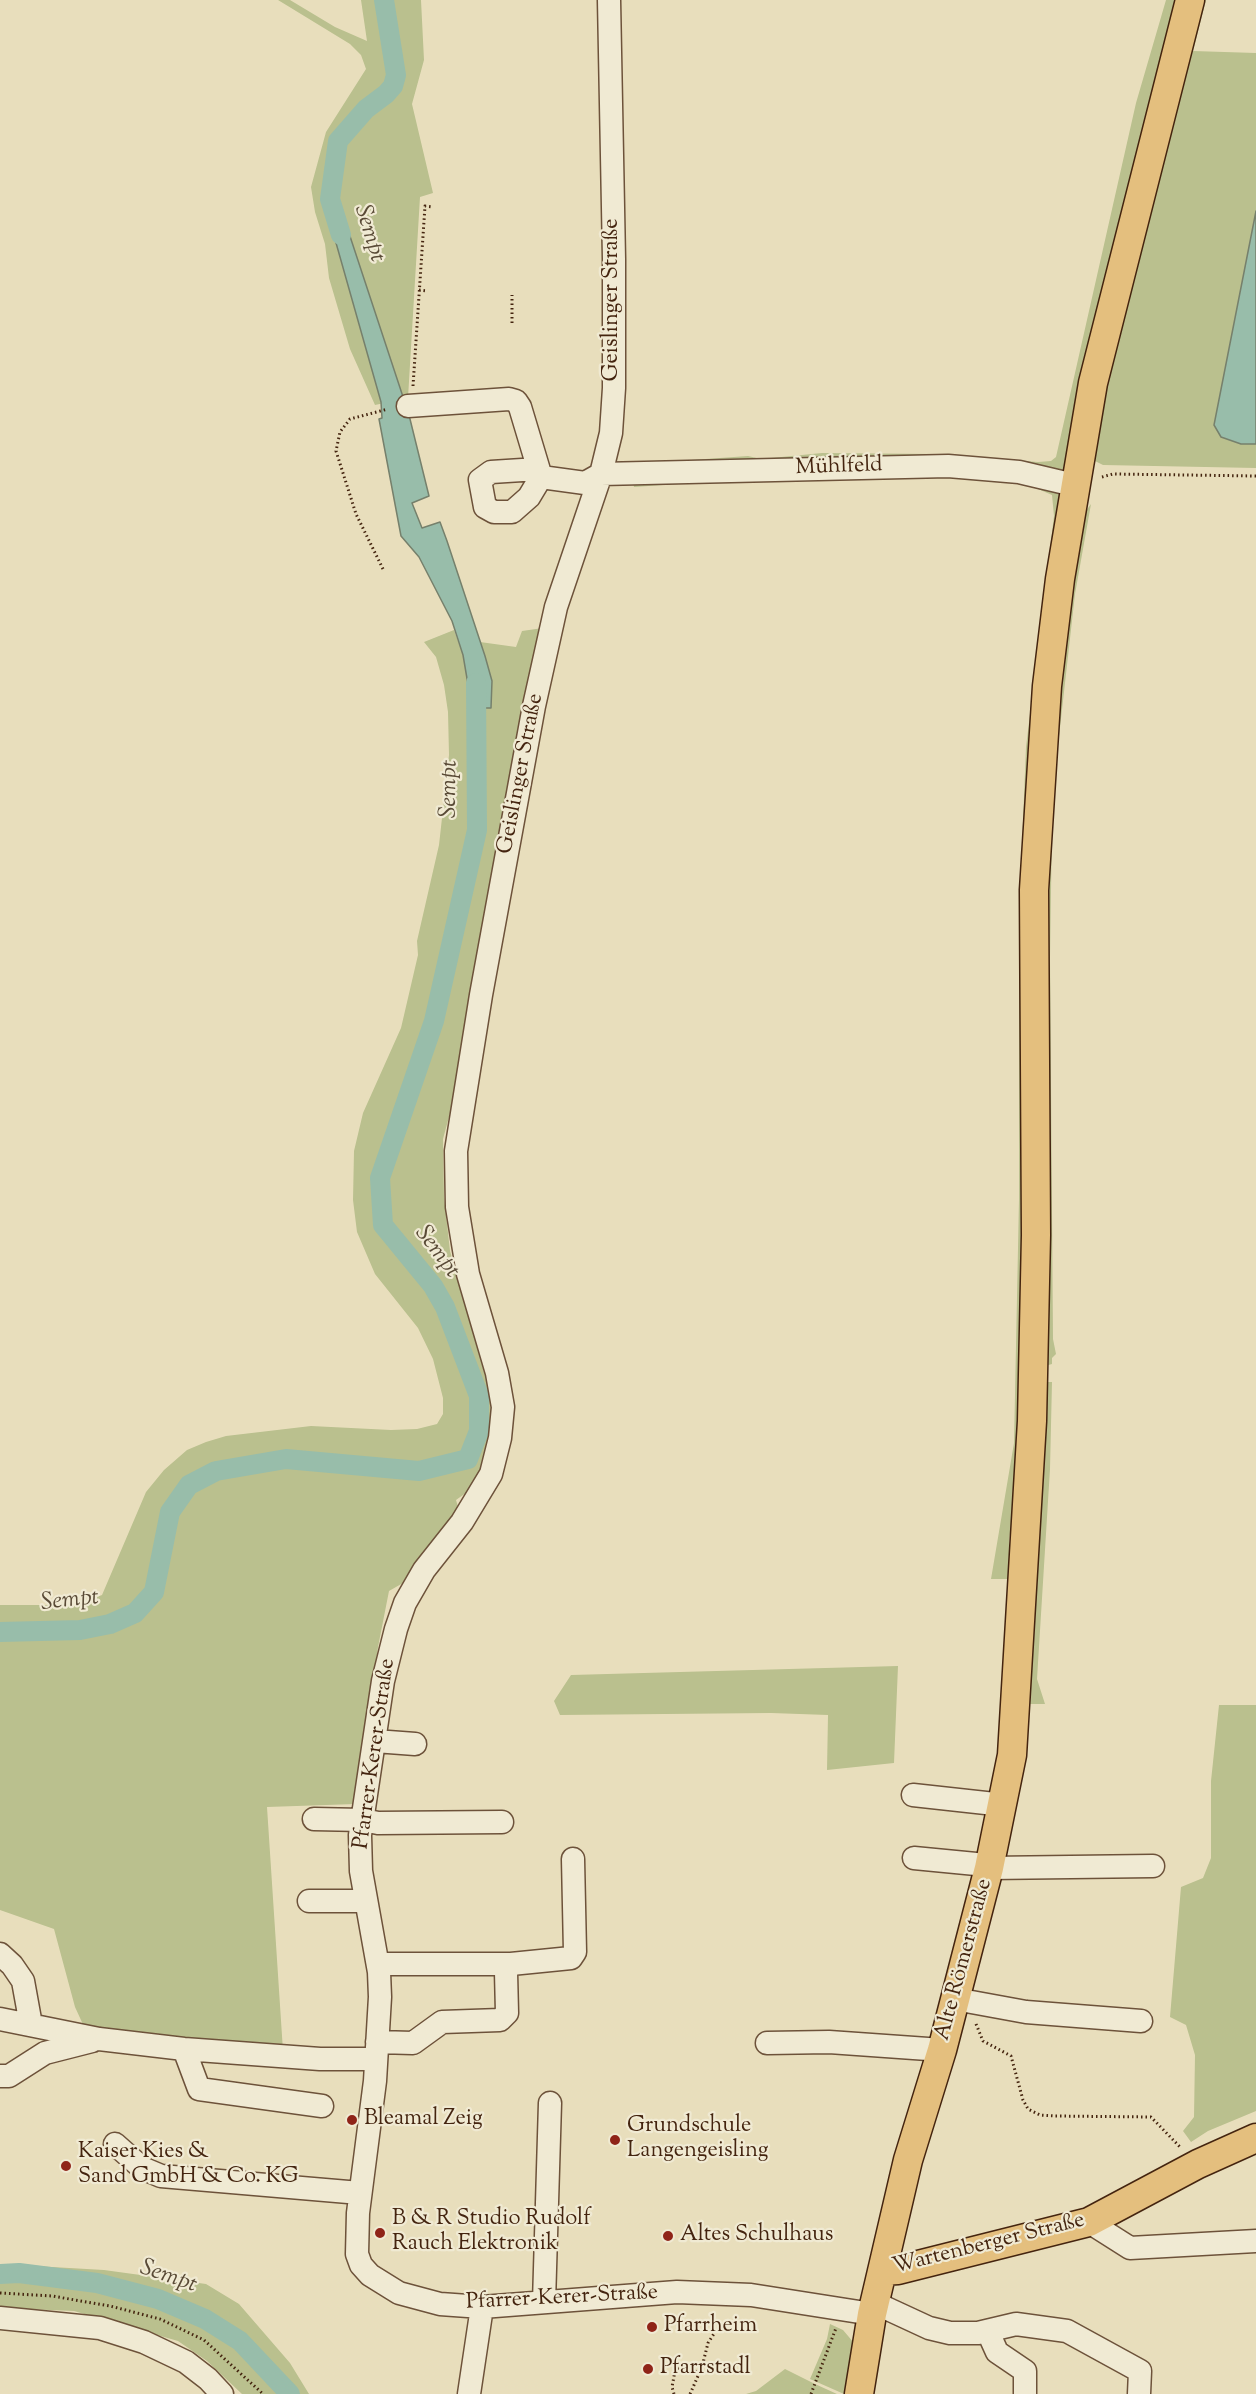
<!DOCTYPE html>
<meta charset="utf-8">
<style>
body{margin:0}
canvas{display:block;background:#e8debc}
</style>
<canvas width="1256" height="2394"></canvas>
<script>
const context = document.querySelector('canvas').getContext('2d');
context.lineJoin = 'round';
function fill(path, color) { context.fillStyle = color; context.fill(path, 'evenodd'); }
const shape = rows => new Path2D(rows.map(r => 'M' + r).join(''));
function strokePath(path, color, width, dash) { context.strokeStyle = color; context.lineWidth = width; context.lineCap = dash ? 'butt' : 'round'; context.setLineDash(dash || []); context.stroke(path); }
function label(font, color, halo, rows, align = 'center') {
  context.font = font + ' "Sorts Mill Goudy",serif'; context.lineWidth = 4.5; context.setLineDash([]); context.textBaseline = 'middle'; context.strokeStyle = halo; context.fillStyle = color; for (const [text, x, y, turn = 0] of rows) {
    context.save(); context.translate(x, y); context.rotate((+turn || 0) * Math.PI / 180); context.textAlign = isNaN(turn) ? turn : align; if (halo) context.strokeText(text, 0, 0); context.fillText(text, 0, 0); context.restore();
  }
}
const green = shape([
 [278,0,290,0,335,27,367,41,361,0,421,0,424,60,412,104,433,193,420,197,408,398,375,405,350,349,329,278,325,244,315,212,311,187,326,132,366,69,361,55,350,44],
 [1166,0,1180,0,1067,469,1057,471,649,463,748,456,761,459,822,453,936,454,1038,462,1051,461,1056,457,1136,103],
 [1199,0,1206,0,1193,51,1256,53,1256,211,1214,425,1241,444,1256,444,1256,468,1103,465,1093,460,1091,442],
 [957,470,1057,491,1061,499,1014,1501,1009,1541,1012,1579,991,1579,1014,1443,1019,1199,1019,920,1026,747,1054,516,1052,495,1031,486,956,475,707,482,634,487,633,482],
 [1091,504,1075,594,1056,763,1052,825,1050,958,1053,1339,1056,1354,1052,1358,1052,1364,1045,1366,1043,1008,1052,739,1083,515],
 [543,628,453,1102,443,1139,444,1197,450,1251,491,1397,493,1429,488,1467,470,1490,456,1500,459,1510,438,1534,403,1583,389,1591,378,1647,356,1804,267,1807,283,2051,86,2031,75,2007,54,1929,0,1910,0,1605,76,1605,102,1595,146,1492,164,1470,187,1450,206,1442,226,1436,311,1426,391,1430,417,1429,437,1424,443,1414,443,1398,433,1359,418,1328,375,1274,357,1232,353,1200,354,1151,363,1113,401,1028,418,955,417,941,439,845,449,755,448,712,444,685,436,657,424,642,454,630,463,655,472,702,491,690,492,681,480,642,516,647,522,631],
 [1047,1382,1052,1382,1050,1469,1037,1679,1045,1704,1025,1704],
 [898,1666,894,1763,827,1770,828,1715,771,1713,560,1715,554,1701,571,1675],
 [1219,1705,1256,1705,1256,2111,1208,2131,1191,2142,1183,2131,1194,2117,1195,2055,1186,2025,1170,2017,1181,1887,1203,1878,1211,1858,1211,1781],
 [0,2264,104,2270,206,2284,239,2304,290,2363,309,2394,242,2394,207,2361,178,2341,74,2311,0,2308],
 [830,2324,843,2330,854,2343,844,2394,810,2379,827,2339],
 [785,2369,815,2384,837,2394,746,2394,756,2391]
]);
const water = shape([
 [341,209,409,415,429,496,412,503,422,528,440,522,447,541,485,656,492,681,491,708,472,708,463,655,452,621,419,557,401,536,379,419,382,418,381,402,327,211,341,209],
 [1256,211,1256,444,1241,444,1221,437,1214,425,1256,211]
]);
const canal = shape([
 [341,235,330,199,338,141,366,109,386,94,393,86,396,75,384,0],
 [0,1632,80,1630,110,1624,135,1613,154,1592,170,1512,189,1485,216,1471,286,1459,419,1471,468,1459,479,1431,479,1396,445,1307,433,1286,383,1225,380,1178,434,1021,477,830,476,683],
 [0,2274,19,2273,97,2283,158,2299,205,2319,240,2341,290,2394]
]);
const path = shape([
 [419,290,427,291],
 [512,323,512,295],
 [413,386,425,206,433,207],
 [1102,477,1113,474,1256,476],
 [383,569,356,514,336,451,340,432,350,419,388,409],
 [976,2024,983,2041,1011,2056,1023,2100,1028,2109,1040,2115,1055,2116,1151,2117,1180,2147],
 [0,2293,52,2296,110,2306,160,2319,204,2340,263,2394],
 [674,2394,672,2387,675,2371,679,2368,699,2372],
 [690,2394,702,2367,708,2343,717,2329],
 [811,2394,836,2328]
]);
const minor = shape([
 [609,0,614,259,614,388,611,433,601,474,556,607,534,706,481,995,456,1151,457,1207,468,1274,497,1373,503,1407,500,1438,491,1474,462,1522,424,1570,405,1603,396,1629,383,1681,360,1835,361,1871,379,1972,380,1997,375,2081,358,2213,357,2254,361,2265,370,2275,399,2293,440,2304,482,2307,677,2292,751,2295,872,2314],
 [408,406,509,399,516,401,520,407,541,477,585,483,601,474,948,466,1019,472,1074,485],
 [538,469,491,472,480,480,485,507,494,512,512,512,529,497,541,477],
 [375,1741,415,1744],
 [913,1795,1004,1805],
 [314,1819,363,1820,378,1823,502,1822],
 [914,1858,976,1864,989,1868,1153,1866],
 [309,1901,365,1901],
 [0,1954,12,1965,23,1981,31,2025],
 [378,1964,511,1964],
 [955,1999,1026,2012,1141,2021],
 [0,2019,99,2039,184,2049,320,2059,376,2059],
 [377,2042,413,2043,442,2022,500,2020,507,2013,506,1972,511,1964,571,1958,575,1952,573,1859],
 [767,2043,829,2042,942,2050],
 [184,2049,199,2089,322,2106],
 [0,2076,9,2076,45,2053,92,2041],
 [115,2144,142,2168,161,2176,360,2193],
 [1089,2222,1130,2248,1256,2241],
 [544,2302,550,2103],
 [875,2303,929,2328,950,2333,978,2333,1016,2324,1067,2331,1140,2371,1139,2394],
 [0,2318,100,2328,144,2342,186,2362,208,2379,222,2394],
 [988,2332,997,2352,1025,2371,1025,2394],
 [469,2394,482,2307]
]);
const major = shape([
 [882,2271,898,2270,1089,2222,1198,2164,1256,2138],
 [859,2394,872,2314,908,2160,942,2050,989,1868,1012,1755,1032,1421,1036,1235,1034,890,1047,686,1060,579,1093,383,1190,0]
]);
const markers = [
 [352,2120,6,"#8f2418"],
 [615,2140,6,"#8f2418"],
 [66,2166,6,"#8f2418"],
 [380,2233,6,"#8f2418"],
 [668,2236,6,"#8f2418"],
 [652,2327,6,"#8f2418"],
 [648,2369,6,"#8f2418"]
];
const streetNames = [
 ["Geislinger Straße",613,300,-90],
 ["Mühlfeld",839,468,-2],
 ["Geislinger Straße",522,774,-79],
 ["Pfarrer-Kerer-Straße",376,1754,-82],
 ["Alte Römerstraße",965,1960,-75],
 ["Wartenberger Straße",989,2245,-14],
 ["Pfarrer-Kerer-Straße",562,2299,-3]
];
const poiNames = [
 ["Bleamal Zeig",364,2120],
 ["Grundschule",627,2127],
 ["Langengeisling",627,2152],
 ["Kaiser Kies &",78,2153],
 ["Sand GmbH & Co. KG",78,2178],
 ["B & R Studio Rudolf",392,2220],
 ["Rauch Elektronik",392,2245],
 ["Altes Schulhaus",680,2236],
 ["Pfarrheim",664,2327],
 ["Pfarrstadl",660,2369]
];
const waterNames = [
 ["Sempt",368,234,73],
 ["Sempt",451,789,-89],
 ["Sempt",436,1253,53],
 ["Sempt",70,1602,-6],
 ["Sempt",168,2278,19]
];
fill(green, '#bac08e');
fill(water, '#98bdaa');
strokePath(water, '#76806c', 1.5);
strokePath(canal, '#98bdaa', 20);
strokePath(minor, '#6d523a', 25);
strokePath(major, '#44240f', 31);
strokePath(path, '#44240f', 3, [1.5, 3]);
strokePath(minor, '#f0ead3', 22);
strokePath(major, '#e4bf7e', 28);
for (const [x, y, r, color] of markers) { const dot = new Path2D(); dot.arc(x, y, r, 0, 2 * Math.PI); context.fillStyle = color; context.fill(dot); strokePath(dot, '#f0ead3', 2); }
label('22px', '#44240f', '#f0ead3', streetNames);
label('22px', '#44240f', '#f0ead3', poiNames, 'left');
label('italic 24px', '#594a36', '#f0ead3', waterNames);
</script>
